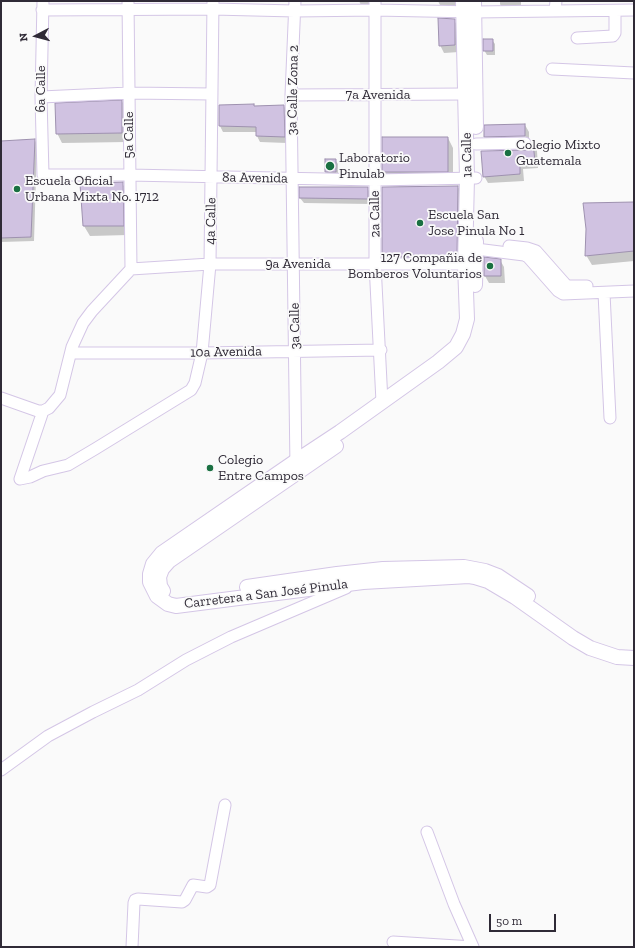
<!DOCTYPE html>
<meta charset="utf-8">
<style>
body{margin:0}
#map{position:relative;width:635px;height:948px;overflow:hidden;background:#fafafa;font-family:"Zilla Slab",serif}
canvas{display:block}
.frame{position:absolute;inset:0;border:2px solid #2f2a36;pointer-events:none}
.north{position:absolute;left:16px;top:16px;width:40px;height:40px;-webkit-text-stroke:3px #fafafa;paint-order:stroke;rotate:264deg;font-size:11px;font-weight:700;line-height:16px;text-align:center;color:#2f2a36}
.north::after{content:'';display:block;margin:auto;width:14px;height:18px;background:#2f2a36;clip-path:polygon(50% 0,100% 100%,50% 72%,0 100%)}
.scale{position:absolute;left:489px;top:914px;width:67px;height:18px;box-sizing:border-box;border:2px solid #2f2a36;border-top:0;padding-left:5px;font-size:12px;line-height:14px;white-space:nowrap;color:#2f2a36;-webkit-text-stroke:3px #fafafa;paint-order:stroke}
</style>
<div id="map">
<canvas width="635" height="948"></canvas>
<div class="frame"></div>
<div class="north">N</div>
<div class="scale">50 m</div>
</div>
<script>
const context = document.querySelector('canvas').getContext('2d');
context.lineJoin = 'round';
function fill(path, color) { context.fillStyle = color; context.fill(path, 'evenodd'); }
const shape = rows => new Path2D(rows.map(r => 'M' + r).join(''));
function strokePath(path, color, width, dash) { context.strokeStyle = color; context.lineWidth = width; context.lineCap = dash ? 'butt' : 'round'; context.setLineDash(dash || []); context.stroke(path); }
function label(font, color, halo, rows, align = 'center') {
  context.font = font + ' "Zilla Slab",serif'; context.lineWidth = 3.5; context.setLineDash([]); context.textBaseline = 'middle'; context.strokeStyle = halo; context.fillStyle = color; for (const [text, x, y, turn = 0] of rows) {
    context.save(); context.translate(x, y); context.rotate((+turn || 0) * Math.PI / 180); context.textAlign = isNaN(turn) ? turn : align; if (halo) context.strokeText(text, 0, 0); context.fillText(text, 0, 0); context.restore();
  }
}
const shadow = shape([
 [359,1,373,1,370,7,362,7],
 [438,1,457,1,456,7,441,7],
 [500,1,521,1,521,11,504,12,500,4],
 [454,20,458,27,459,52,444,53,440,45],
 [492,40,495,44,495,55,487,55,484,50],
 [122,101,127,111,127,142,62,143,57,133],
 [254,105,255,107,284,106,287,112,287,143,260,142,257,136,257,132,223,132,220,126,220,106],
 [525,125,529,132,529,143,489,144,485,137],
 [448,138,453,148,453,181,389,181,383,171],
 [35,140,37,145,34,241,1,242,1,142],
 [533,144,537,151,538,168,523,169,524,181,488,183,484,176,532,147],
 [335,160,338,164,338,176,329,176,326,172],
 [122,183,128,193,128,235,90,236,84,226],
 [458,187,462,194,460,264,387,264,383,257],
 [367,188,371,194,371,204,304,203,300,198],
 [634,203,634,261,592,265,586,255],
 [500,260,504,267,505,283,489,283,485,276]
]);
const building = shape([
 [438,18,455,19,455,45,439,46,438,18],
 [483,39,493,39,493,51,483,51,483,39],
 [122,100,122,133,56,134,55,103,122,100],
 [254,104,254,106,284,105,285,137,256,136,256,127,219,126,219,105,254,104],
 [525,124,525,136,484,137,484,125,525,124],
 [382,137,448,137,448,172,382,172,382,137],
 [35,139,31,237,1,238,1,141,35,139],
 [532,143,533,143,535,161,520,162,520,174,483,177,481,151,525,150,529,149,532,143],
 [325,159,336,159,336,172,325,172,325,159],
 [123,182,124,226,83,226,80,184,123,182],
 [458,186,457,257,382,257,382,187,458,186],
 [299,187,368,187,368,199,299,198,299,187],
 [634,202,634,251,585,256,586,229,583,203,634,202],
 [484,257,501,259,501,276,484,276,484,257]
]);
const minor = shape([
 [43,1,41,97,43,175,129,175,375,180,476,178],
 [128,1,131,269],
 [295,1,291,95,296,468],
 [375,1,375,264,382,402],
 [42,10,213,9,295,11,375,10,474,12,634,10],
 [555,11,556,1],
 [577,38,613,36,615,33,615,11],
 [552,69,634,73],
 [291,95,466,94],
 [41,97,129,93,212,94],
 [476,144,525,143],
 [509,246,527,248,536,251,566,285,569,286,587,286],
 [476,249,524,255,528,257,558,291,563,294,634,291],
 [131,269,210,264,465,264],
 [604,293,610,418],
 [71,353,202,353,381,350],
 [1,398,38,411,43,411,49,408,60,395,72,347,83,323,92,311,131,269],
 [20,479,30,477,43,471,68,465,95,449,191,390,195,383,202,353,210,264,213,1],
 [20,479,43,411],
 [1,770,48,736,93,712,138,690,186,660,231,637,346,588],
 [427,832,454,904,473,947],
 [393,942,473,947],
 [132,947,134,903,135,900,138,899,182,902,185,900,193,885,207,887,210,885,225,805]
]);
const major = shape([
 [463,1,467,178,465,264,467,319,463,334,456,347,438,362,340,432,293,463,162,553,153,564,150,574,150,582,157,596,168,604,176,606,363,582,469,576,475,577,488,581,515,597,573,638,590,648,617,657,634,658],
 [474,1,476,127],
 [475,285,476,241],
 [247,587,337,574,383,569,464,567,485,571,498,576,528,596],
 [163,591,160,586,159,577,162,569,169,561,336,446]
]);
const markers = [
 [508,153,4,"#1a7042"],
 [330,166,5,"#1a7042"],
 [17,189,4,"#1a7042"],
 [420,223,4,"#1a7042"],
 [490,266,4,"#1a7042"],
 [210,468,4,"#1a7042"]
];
const streetNames = [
 ["6a Calle",41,89,-90],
 ["3a Calle Zona 2",293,90,-89],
 ["7a Avenida",378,95],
 ["5a Calle",129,135,-90],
 ["1a Calle",467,155,-91],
 ["8a Avenida",255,178,1],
 ["2a Calle",375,214,-91],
 ["4a Calle",211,221,-89],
 ["9a Avenida",298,264],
 ["3a Calle",295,326,-91],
 ["10a Avenida",226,352,-1],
 ["Carretera a San José Pinula",266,594,-7]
];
const poiNames = [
 ["Colegio Mixto",516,145],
 ["Guatemala",516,161],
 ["Laboratorio",339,158],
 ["Pinulab",339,174],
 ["Escuela Oficial",25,181],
 ["Urbana Mixta No. 1712",25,197],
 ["Escuela San",428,215],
 ["Jose Pinula No 1",428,231],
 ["127 Compañia de",482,258,"right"],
 ["Bomberos Voluntarios",482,274,"right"],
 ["Colegio",218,460],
 ["Entre Campos",218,476]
];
fill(shadow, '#0003');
fill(building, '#d0c2e1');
strokePath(building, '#9e91af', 1);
strokePath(minor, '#d4c6e6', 13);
strokePath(major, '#d4c6e6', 16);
strokePath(minor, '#fff', 11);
strokePath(major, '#fff', 14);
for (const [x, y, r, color] of markers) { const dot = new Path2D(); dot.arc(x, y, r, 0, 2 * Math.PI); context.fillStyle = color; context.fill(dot); strokePath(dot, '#fafafa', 1.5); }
label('14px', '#2f2a36', '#fafafa', streetNames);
label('14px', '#2f2a36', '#fafafa', poiNames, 'left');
</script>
